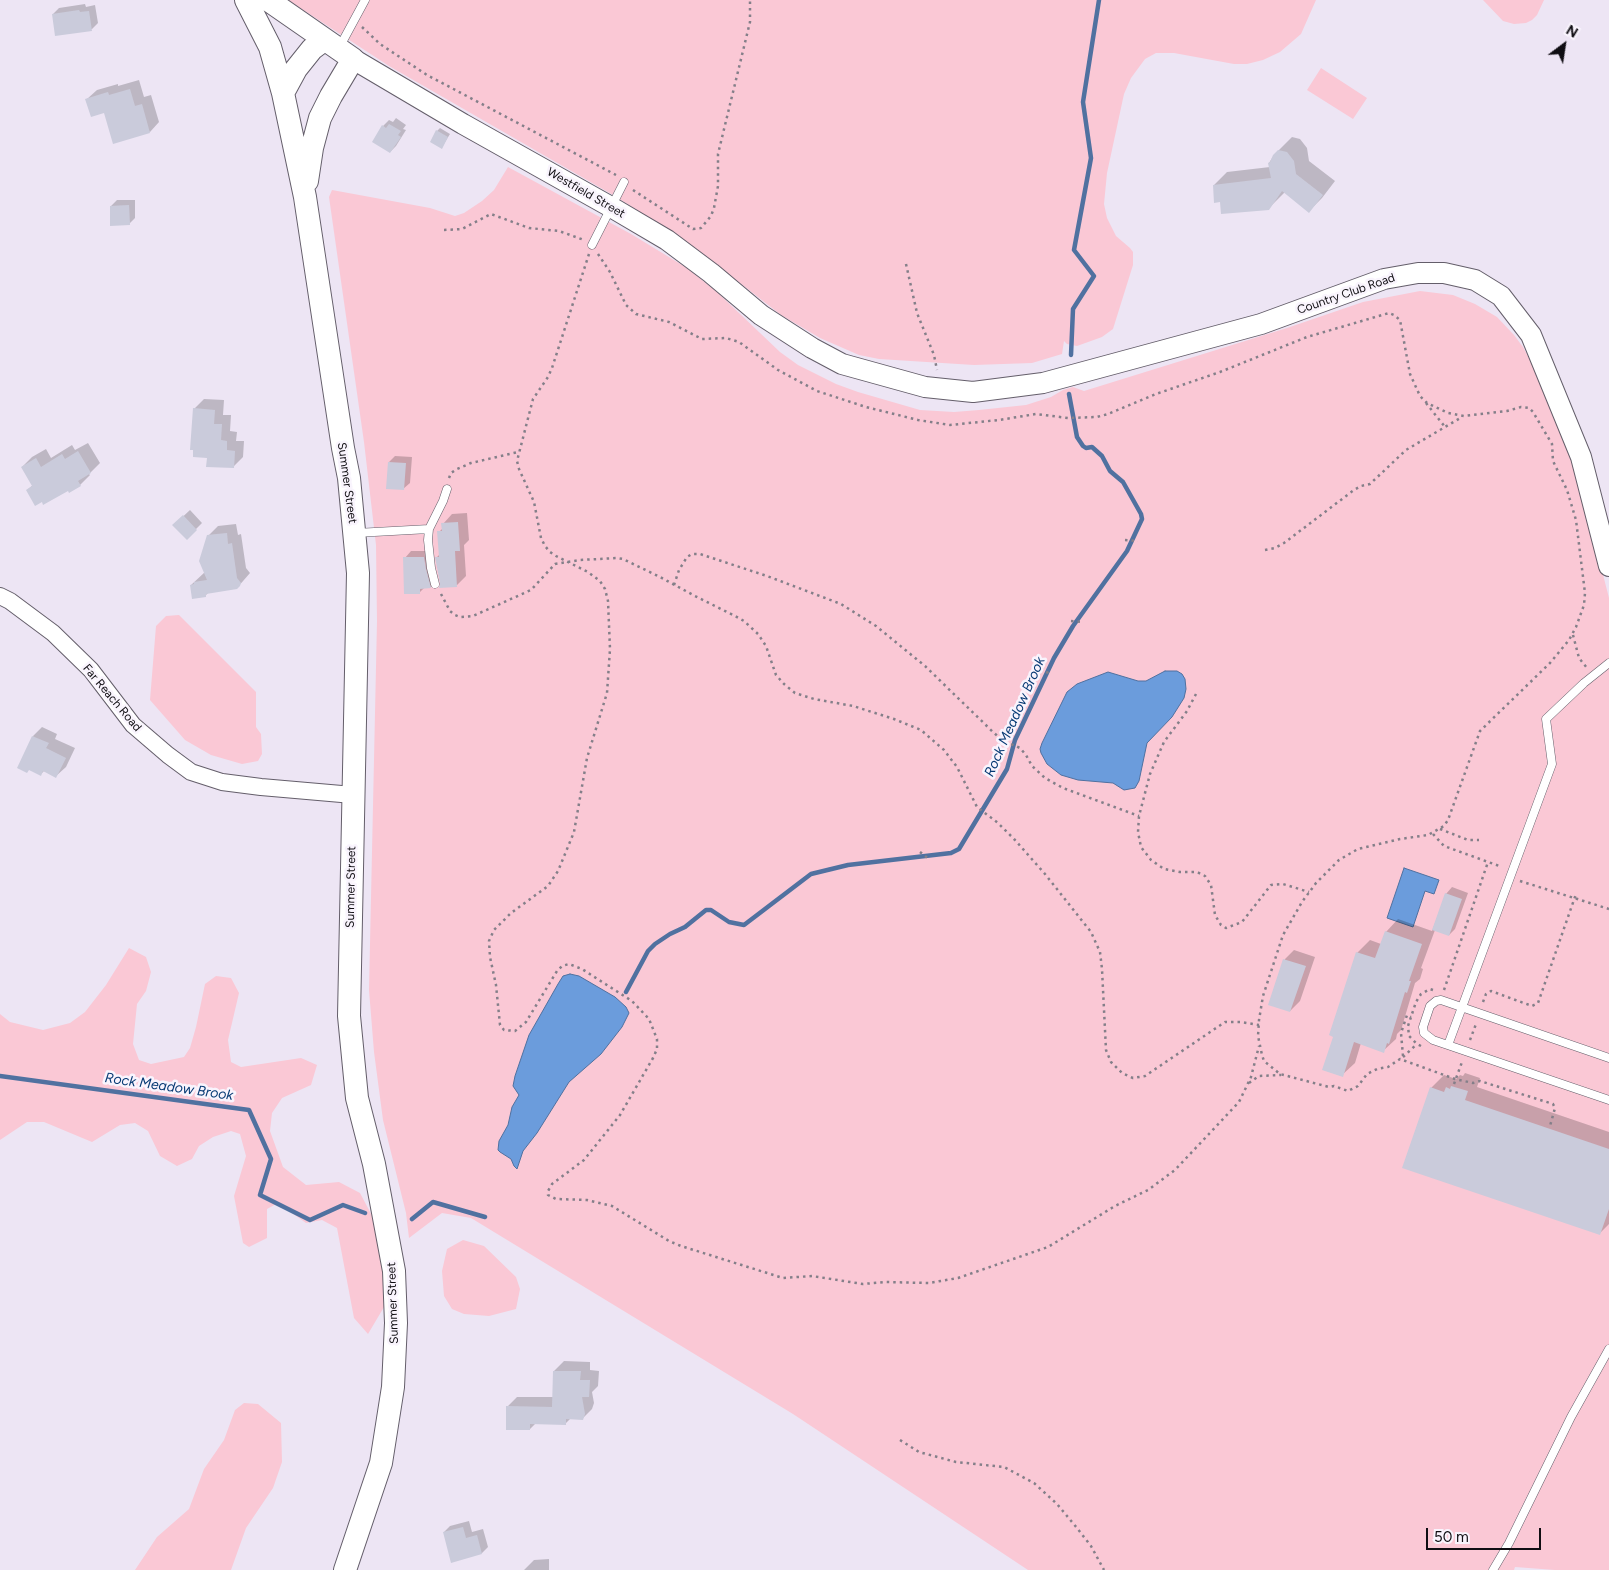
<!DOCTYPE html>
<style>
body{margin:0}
#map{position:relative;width:1609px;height:1570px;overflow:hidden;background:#ede5f4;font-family:Figtree,sans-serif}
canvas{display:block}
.north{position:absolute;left:1539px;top:20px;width:50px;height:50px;-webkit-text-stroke:4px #f9f4fd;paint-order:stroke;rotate:31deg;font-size:14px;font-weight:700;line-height:20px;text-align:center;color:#100e13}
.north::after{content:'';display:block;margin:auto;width:18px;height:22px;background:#100e13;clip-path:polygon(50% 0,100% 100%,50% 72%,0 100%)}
.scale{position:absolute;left:1426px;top:1528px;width:115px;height:22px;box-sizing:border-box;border:2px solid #100e13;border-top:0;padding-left:6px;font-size:15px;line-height:18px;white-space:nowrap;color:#100e13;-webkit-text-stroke:4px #f9f4fd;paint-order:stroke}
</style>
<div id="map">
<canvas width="1609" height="1570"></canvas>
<div class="north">N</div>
<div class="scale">50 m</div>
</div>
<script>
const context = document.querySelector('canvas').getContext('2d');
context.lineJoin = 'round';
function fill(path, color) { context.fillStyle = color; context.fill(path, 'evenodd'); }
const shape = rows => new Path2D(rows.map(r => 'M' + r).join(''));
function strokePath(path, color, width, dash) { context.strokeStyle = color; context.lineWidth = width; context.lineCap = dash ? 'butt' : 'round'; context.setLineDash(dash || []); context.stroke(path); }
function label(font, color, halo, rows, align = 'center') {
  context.font = font + ' Figtree,sans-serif'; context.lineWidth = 5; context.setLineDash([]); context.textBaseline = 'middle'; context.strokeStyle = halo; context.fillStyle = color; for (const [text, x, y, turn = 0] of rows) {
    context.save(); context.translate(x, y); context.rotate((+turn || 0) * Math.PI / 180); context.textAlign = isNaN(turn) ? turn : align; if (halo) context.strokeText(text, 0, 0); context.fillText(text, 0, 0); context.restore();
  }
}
const green = shape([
 [288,0,1316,0,1301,34,1280,52,1263,60,1247,64,1234,64,1174,53,1156,53,1145,59,1131,78,1124,94,1107,173,1104,204,1107,218,1116,236,1130,248,1133,252,1133,265,1113,329,1102,337,1077,346,1067,344,1064,341,1062,354,1032,363,974,365,879,359,859,355,820,338,781,315,695,248,656,222,613,195,389,66],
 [1483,0,1544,0,1537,15,1532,20,1526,23,1514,24,1503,21],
 [1321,68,1367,98,1353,119,1307,90],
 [508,167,631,234,687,268,717,292,780,352,798,365,836,384,858,392,920,410,954,412,979,410,1026,405,1051,397,1063,390,1073,387,1084,391,1287,328,1363,302,1420,291,1453,295,1475,304,1497,317,1514,335,1523,347,1537,373,1559,421,1579,481,1609,598,1609,1570,1555,1570,1515,1567,1514,1570,1028,1570,793,1414,471,1218,442,1213,409,1238,406,1213,383,1120,374,1052,369,990,377,621,376,545,364,442,329,197,332,190,430,208,455,216,464,213,482,201,494,190],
 [179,615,256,692,256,727,261,734,262,754,258,761,242,764,211,755,185,740,150,700,156,626,166,616],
 [129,948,146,957,151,972,146,991,137,1004,133,1044,139,1060,151,1064,184,1057,190,1048,196,1027,205,984,216,976,231,978,239,993,228,1040,231,1062,241,1067,301,1058,317,1065,311,1085,282,1098,272,1113,270,1131,283,1167,306,1185,339,1182,360,1193,378,1227,382,1254,384,1307,368,1334,354,1318,337,1228,322,1220,306,1223,278,1203,267,1209,267,1238,249,1247,243,1243,234,1196,246,1156,240,1134,231,1131,213,1137,199,1146,192,1159,177,1166,160,1156,148,1131,135,1123,120,1125,92,1142,44,1122,27,1122,0,1140,0,1014,10,1022,43,1030,70,1023,85,1012,106,985],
 [463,1240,484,1246,516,1277,520,1289,516,1309,489,1316,464,1314,452,1309,444,1296,442,1271,447,1249],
 [244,1403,258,1404,281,1423,282,1462,273,1488,246,1528,231,1570,135,1570,157,1537,189,1509,204,1469,224,1440,235,1410]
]);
const water = shape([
 [1165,671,1177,671,1182,674,1185,679,1186,689,1184,698,1172,717,1147,743,1139,781,1135,788,1124,790,1113,783,1078,780,1061,775,1047,764,1041,753,1040,749,1042,743,1067,692,1077,684,1108,672,1138,681,1146,681,1165,671],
 [1404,868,1439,880,1434,894,1425,891,1413,927,1387,918,1404,868],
 [570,974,579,976,615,997,626,1007,629,1013,622,1027,601,1054,569,1082,537,1133,523,1151,517,1169,514,1166,511,1159,500,1152,498,1150,499,1141,508,1125,512,1107,519,1095,513,1086,515,1076,529,1035,558,984,563,976,570,974]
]);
const shadow = shape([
 [85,4,86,7,95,5,98,23,92,29,56,35,53,14,59,8],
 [139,80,144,97,151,95,159,122,150,132,104,111,87,99,97,90,118,84,118,86],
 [396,118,406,125,403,129,406,130,396,146,390,152,383,126,389,120,393,122],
 [440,128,450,134,442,147,437,131],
 [1292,137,1300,139,1307,148,1309,161,1335,181,1322,198,1309,211,1285,192,1268,209,1222,201,1214,185,1227,172,1270,167,1269,163,1274,155],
 [117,200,135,200,135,218,129,224,111,206],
 [204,399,224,400,223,415,231,415,230,431,237,432,236,441,244,441,243,457,233,467,208,457,194,409],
 [88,443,100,463,89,474,90,475,80,485,42,501,27,490,33,485,22,467,32,457,46,449,51,458,72,445,75,450],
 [395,456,412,457,410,483,403,489,389,462],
 [190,510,202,523,187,538,174,525],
 [467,513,469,540,464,545,466,576,457,585,442,583,437,557,440,554,439,532,443,528,443,524,452,514],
 [236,524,238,535,241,534,246,568,250,573,237,588,209,592,205,596,191,585,205,572,208,536,218,526],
 [411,551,430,551,437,581,431,587,425,587,419,593,405,558],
 [42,727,57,734,55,739,75,748,66,767,56,776,44,771,41,774,33,736],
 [1452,887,1468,893,1455,929,1449,935,1435,930,1421,968,1423,969,1420,979,1415,983,1401,1030,1397,1034,1396,1039,1383,1051,1361,1043,1355,1063,1342,1075,1357,953,1370,940,1381,944,1386,932,1398,919,1432,931,1446,894],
 [1294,950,1315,957,1300,1001,1290,1011,1269,1004,1285,959],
 [1465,1073,1480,1078,1477,1087,1609,1132,1609,1224,1599,1234,1431,1088,1444,1075,1456,1079,1460,1075,1463,1076],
 [564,1361,590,1362,590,1370,599,1371,598,1386,592,1392,594,1403,592,1409,582,1419,571,1418,565,1424,536,1423,530,1429,508,1406,517,1397,554,1397,554,1371],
 [469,1521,472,1532,483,1529,488,1547,482,1553,452,1562,444,1532,450,1526],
 [549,1559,549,1570,524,1570,534,1560]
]);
const stream = shape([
 [1071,355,1073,309,1094,276,1074,250,1091,158,1083,102,1099,0],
 [626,992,648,951,655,944,670,934,685,927,706,910,711,910,729,922,744,925,811,874,848,865,951,853,959,849,1007,769,1015,740,1054,658,1073,626,1127,551,1142,519,1141,514,1123,482,1110,471,1102,456,1092,447,1086,448,1083,446,1077,437,1069,394],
 [0,1076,249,1110,271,1159,260,1195,310,1220,343,1205,365,1213],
 [412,1219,433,1202,485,1217]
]);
const building = shape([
 [79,10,80,12,89,11,92,31,55,36,52,14],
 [130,89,135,106,142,104,150,133,113,144,104,113,91,117,85,99,108,92,109,95],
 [389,124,401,131,398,135,401,137,390,153,372,142,382,125,386,128],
 [436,130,448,137,442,149,430,142],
 [1278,150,1287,152,1294,161,1296,174,1323,195,1309,213,1282,191,1269,210,1221,214,1220,202,1214,203,1213,185,1271,178,1268,163,1270,162,1273,155],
 [129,205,130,225,110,226,110,206],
 [193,408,215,410,214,424,222,424,221,440,227,441,227,450,235,451,234,468,206,467,207,458,193,457,193,450,190,450],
 [78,451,91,473,78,481,81,486,69,493,68,491,43,505,42,502,35,506,26,490,32,486,21,467,36,458,41,467,62,454,65,459],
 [388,462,406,463,404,490,386,489],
 [183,515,197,530,187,540,172,525],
 [458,522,460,551,455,551,457,587,439,588,440,583,435,557,439,557,437,531,442,531,441,523],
 [227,533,228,544,232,543,237,578,241,583,240,586,237,589,206,594,206,597,192,599,190,585,194,584,194,582,207,580,199,561,207,535],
 [403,557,424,557,426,569,431,588,420,589,420,594,404,594],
 [32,736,49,743,46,748,66,758,56,778,43,771,41,776,29,770,27,773,17,768],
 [1445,893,1462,899,1449,936,1432,930],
 [1385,931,1422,944,1409,981,1411,981,1407,993,1405,992,1389,1044,1387,1043,1384,1053,1354,1042,1343,1077,1322,1070,1333,1037,1329,1035,1356,952,1375,958],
 [1283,959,1306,966,1290,1012,1268,1005],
 [1451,1086,1468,1091,1465,1100,1609,1149,1609,1209,1600,1235,1402,1168,1430,1087,1444,1092,1446,1087,1450,1089],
 [553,1371,581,1371,580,1380,590,1380,589,1397,582,1397,585,1414,583,1420,566,1419,566,1425,530,1424,530,1430,506,1430,506,1406,552,1407],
 [463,1527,466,1538,477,1535,482,1554,451,1563,443,1532]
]);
const path = shape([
 [362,27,380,44,427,75,616,175],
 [633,190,693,229,701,228,711,216,714,208,718,186,718,154,750,22,750,0],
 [444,230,462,229,491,214,529,228,559,231,584,240],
 [589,254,552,368,548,377,533,399,517,461,519,469,534,502,541,538,545,546,550,552,556,556,588,572,600,581,605,589,608,601,610,649,607,693,587,758,574,832,558,871,548,886,511,913,494,930,489,941,490,957,496,985,500,1025,504,1030,515,1031,526,1022,557,971,562,966,569,964,582,969,632,1001,649,1019,657,1039,657,1049,653,1058,620,1115,584,1160,552,1184,548,1191,548,1195,556,1199,587,1200,612,1206,669,1241,681,1246,783,1278,812,1276,863,1284,885,1282,929,1283,958,1278,1048,1247,1115,1206,1148,1190,1175,1170,1239,1102,1251,1077,1259,1046],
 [598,254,610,272,626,305,636,314,669,322,702,339,726,338,739,342,778,370,817,391,866,407,918,420,950,425,999,420,1036,414,1068,418,1097,417,1108,414,1156,394,1220,372,1307,337,1389,313,1394,315,1400,320,1410,374,1420,396,1427,403,1448,413,1464,416,1507,411,1521,407,1529,408,1533,412,1552,444,1553,461,1567,490,1576,520,1585,593,1584,605,1576,627,1569,640,1550,663,1480,731,1448,820,1444,826,1428,835,1400,839,1358,849,1339,860,1316,883,1302,902,1283,935,1263,996,1259,1020,1258,1036,1262,1055,1264,1061,1280,1074,1329,1087,1334,1086,1348,1091,1358,1086,1367,1074,1377,1069,1388,1067,1400,1059,1455,1079,1473,1083,1480,1081,1553,1104,1555,1108,1550,1126],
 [906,264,917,313,934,355,937,370],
 [1426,403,1445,427],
 [449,478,451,473,457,469,471,463,518,452],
 [1125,540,1138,541],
 [1265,550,1275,548,1284,543,1354,490,1361,486,1370,484,1406,450,1462,417],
 [674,585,679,570,687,557,692,554,700,554,767,576,841,604,876,626,925,666,993,732,1002,740,1020,748,1026,755,1032,766,1045,778,1063,788,1139,816],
 [441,594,450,611,455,615,460,617,473,616,531,590,555,564,580,560,617,558,623,559,660,577,695,596,735,616,744,621,758,634,766,646,776,675,784,684,795,693,814,699,853,706,894,719,921,730,944,750,957,767,977,807,998,823,1015,840,1045,874,1091,932,1100,952,1102,969,1106,1050,1111,1062,1122,1073,1133,1078,1145,1076,1225,1022,1241,1022,1259,1025],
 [1071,621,1083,622],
 [1573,635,1579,658,1587,668],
 [1040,670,1052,674],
 [1196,694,1187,711,1164,742,1150,774,1139,816,1138,832,1141,847,1151,860,1164,869,1180,872,1197,872,1205,876,1211,885,1215,915,1221,925,1226,928,1242,922,1271,885,1283,884,1309,892],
 [1440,829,1468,840,1479,840],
 [1433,834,1444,846,1502,867],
 [920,852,930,860],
 [1520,881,1609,909],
 [1444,990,1488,862],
 [1483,1002,1486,994,1491,991,1532,1006,1538,1003,1576,894],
 [1470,1040,1476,1024],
 [1421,1046,1417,1044,1409,1036,1408,1026,1416,1002,1421,994,1430,989,1433,990],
 [1403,1056,1401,1033,1407,1015,1411,1017],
 [1403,1057,1417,1044],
 [1249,1083,1259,1076,1281,1075],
 [1454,1084,1462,1062],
 [900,1440,919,1452,956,1462,1004,1467,1034,1483,1057,1504,1077,1528,1091,1546,1104,1570]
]);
const service = shape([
 [339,48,365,0],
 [592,245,624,182],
 [356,533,429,529],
 [435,584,431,568,428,540,429,529,443,501,447,489],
 [1448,1045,1552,764,1546,719,1584,683,1609,663],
 [1609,1058,1441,1000,1436,1001,1430,1006,1423,1027,1424,1033,1433,1040,1609,1100],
 [1493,1570,1509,1543,1571,1417,1609,1349]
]);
const minor = shape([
 [0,596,10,601,53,633,91,670,133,725,168,755,191,772,222,782,261,787,353,795]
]);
const tertiary = shape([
 [353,59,463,124,611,207,667,240,711,273,761,315,812,348,842,364,925,387,973,392,1043,383,1261,324,1384,279,1418,273,1444,273,1475,280,1501,296,1531,335,1581,457,1609,566]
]);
const secondary = shape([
 [246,0,270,47,283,93,305,197,343,448,349,478,358,573,349,1016,357,1098,374,1164,394,1271,396,1323,393,1387,381,1463,345,1570],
 [268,0,353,59,331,96,320,118,312,148,307,181],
 [283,93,296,69,312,49,324,40]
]);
const streetNames = [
 ["Westfield Street",586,193,30],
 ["Country Club Road",1346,294,-19],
 ["Summer Street",347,483,82],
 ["Far Reach Road",112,698,50],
 ["Summer Street",351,887,-89],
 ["Summer Street",393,1303,-92]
];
const waterNames = [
 ["Rock Meadow Brook",1015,717,-66],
 ["Rock Meadow Brook",169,1087,8]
];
fill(green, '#fac8d5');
fill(water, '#6b9cdc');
strokePath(water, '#5071a0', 1);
fill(shadow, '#0003');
strokePath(stream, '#5071a0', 4.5);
fill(building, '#cacbdb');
strokePath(service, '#645e6a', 9);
strokePath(minor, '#645e6a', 18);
strokePath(tertiary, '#645e6a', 22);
strokePath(secondary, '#645e6a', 24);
strokePath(path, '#847f89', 2.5, [2.5, 4]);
strokePath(service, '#fff', 8);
strokePath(minor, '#fff', 16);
strokePath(tertiary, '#fff', 20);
strokePath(secondary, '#fff', 22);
label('12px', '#100e13', '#f9f4fd', streetNames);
label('italic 14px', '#073a74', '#f9f4fd', waterNames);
</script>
